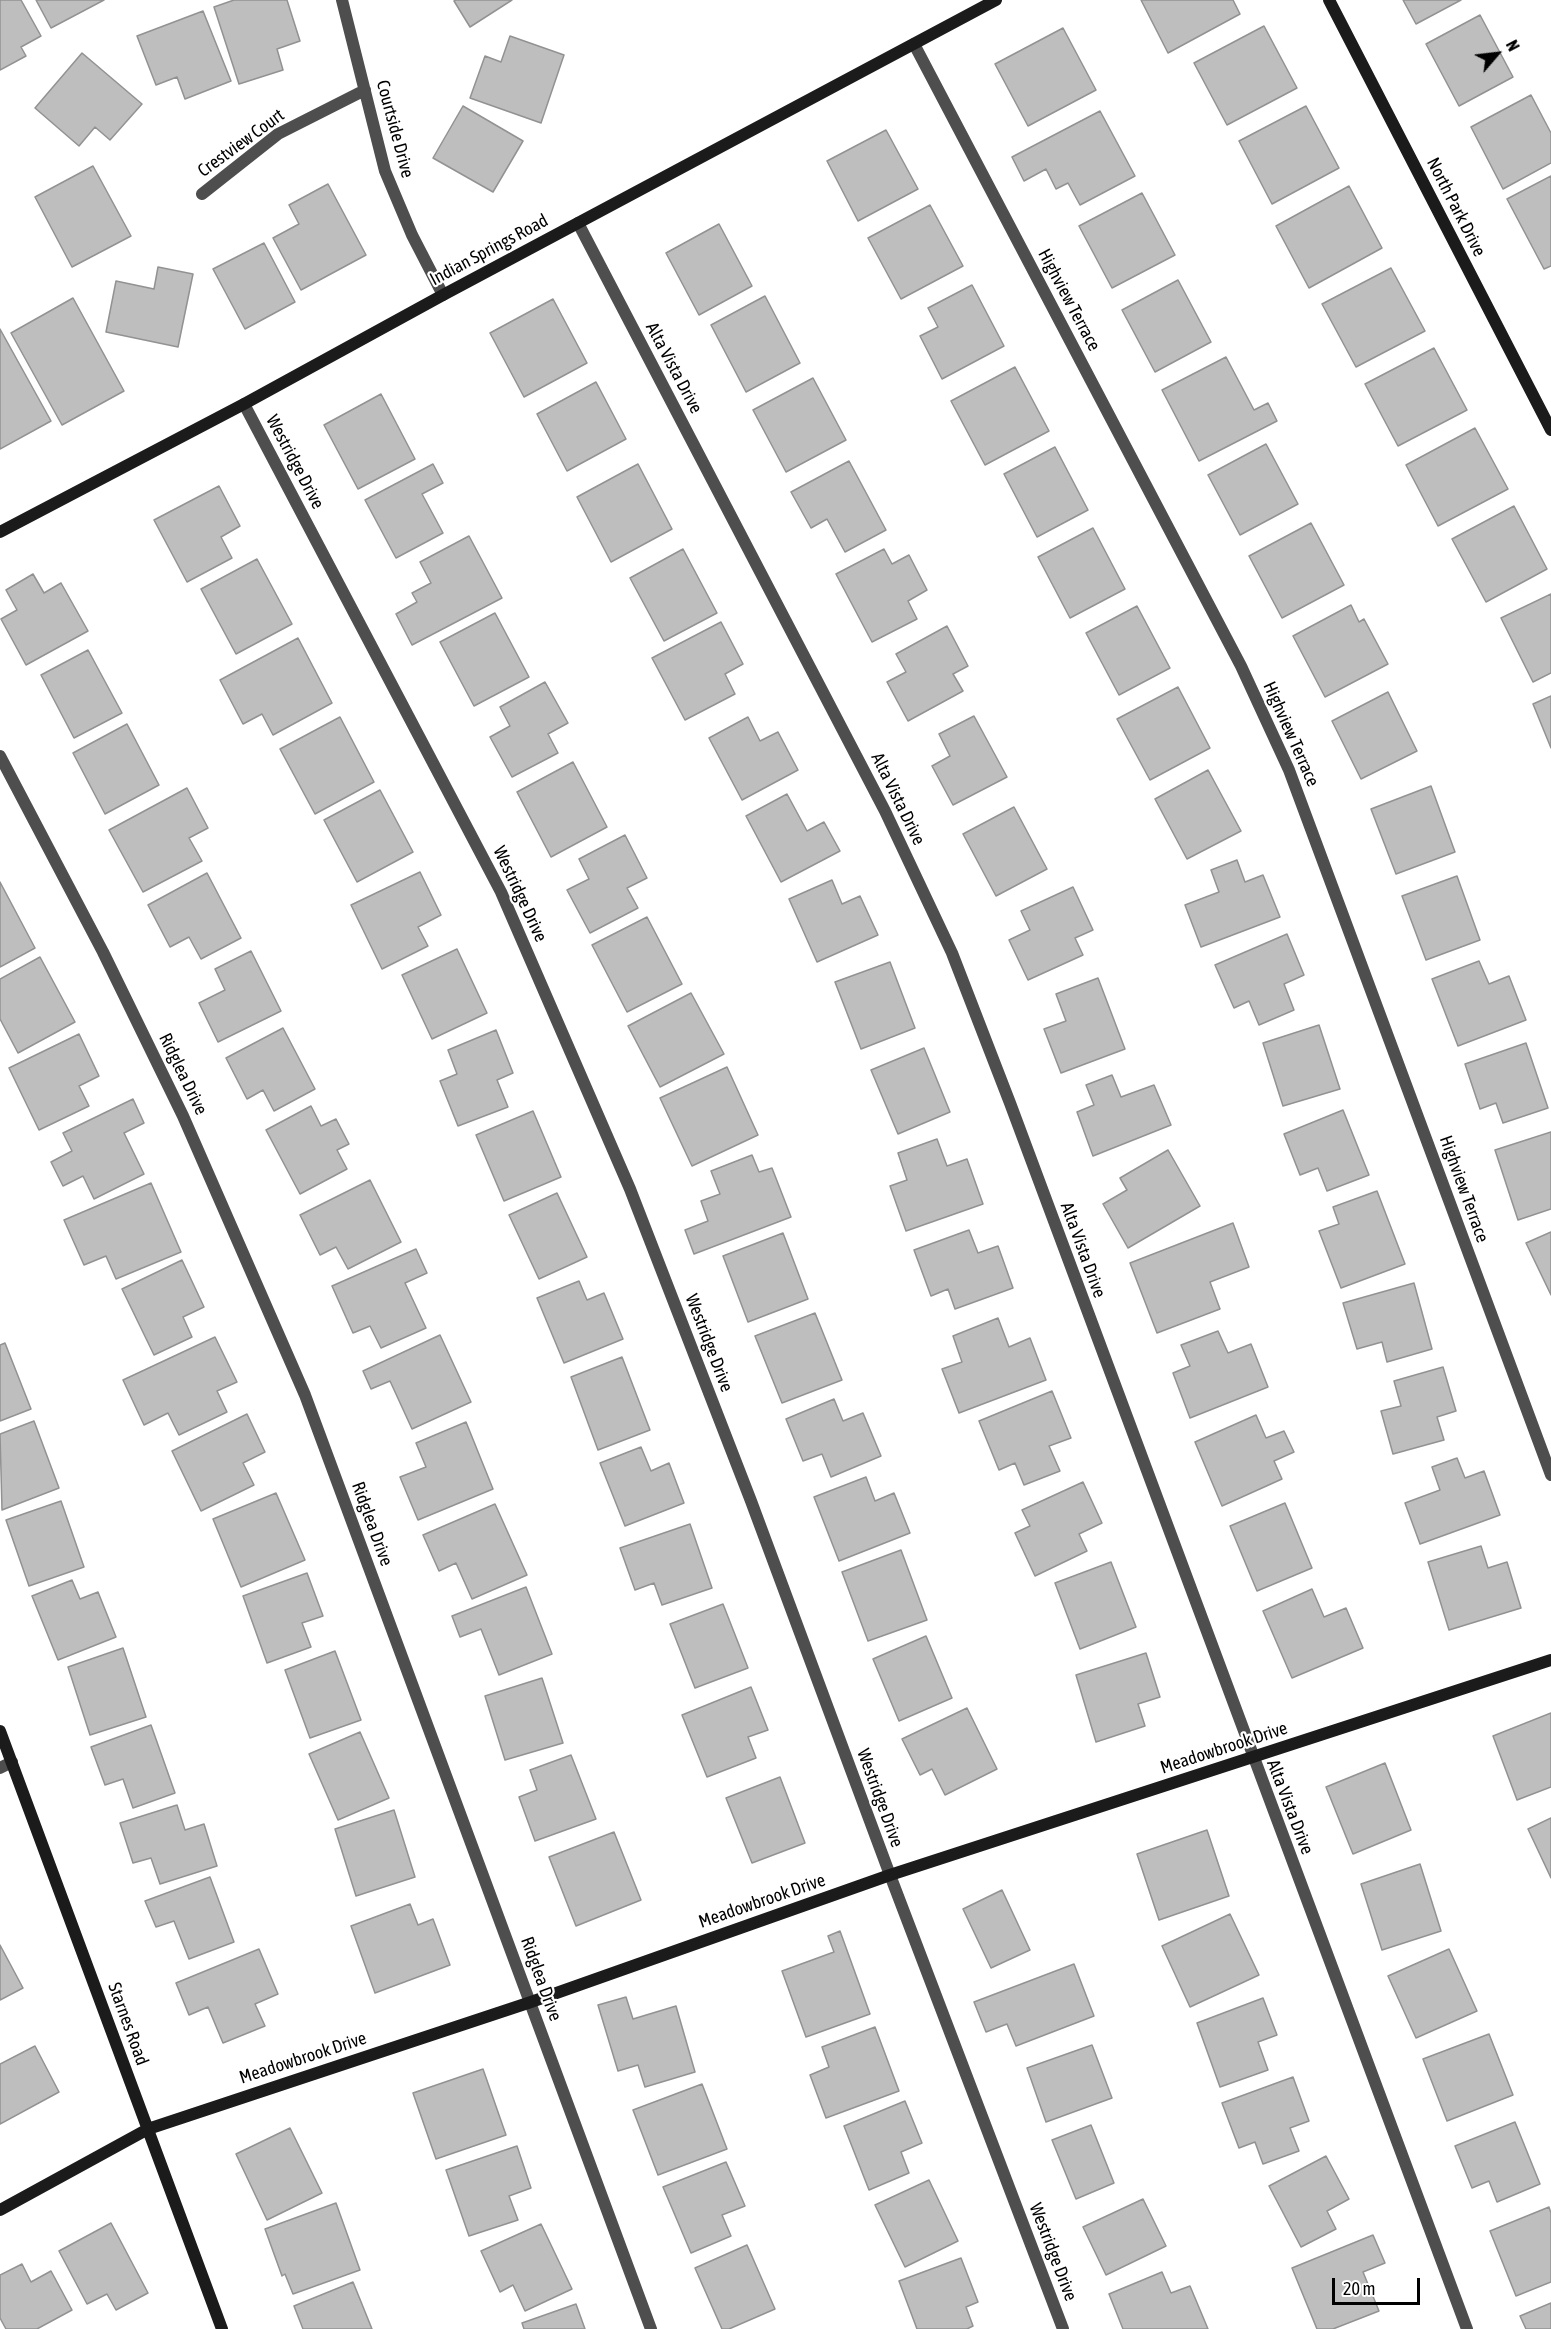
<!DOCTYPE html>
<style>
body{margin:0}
#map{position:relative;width:1551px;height:2329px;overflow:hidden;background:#fff;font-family:"Asap Condensed",sans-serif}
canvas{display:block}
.north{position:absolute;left:1467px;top:24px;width:60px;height:60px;-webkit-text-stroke:4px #fff;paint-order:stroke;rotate:62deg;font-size:16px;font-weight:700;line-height:24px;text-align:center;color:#000}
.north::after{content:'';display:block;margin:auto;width:21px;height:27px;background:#000;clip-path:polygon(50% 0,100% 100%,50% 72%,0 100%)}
.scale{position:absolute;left:1332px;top:2278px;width:88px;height:27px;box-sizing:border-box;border:3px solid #000;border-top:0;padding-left:8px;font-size:18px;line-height:21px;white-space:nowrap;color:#000;-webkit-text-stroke:4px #fff;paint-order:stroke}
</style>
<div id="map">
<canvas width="1551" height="2329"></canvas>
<div class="north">N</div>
<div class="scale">20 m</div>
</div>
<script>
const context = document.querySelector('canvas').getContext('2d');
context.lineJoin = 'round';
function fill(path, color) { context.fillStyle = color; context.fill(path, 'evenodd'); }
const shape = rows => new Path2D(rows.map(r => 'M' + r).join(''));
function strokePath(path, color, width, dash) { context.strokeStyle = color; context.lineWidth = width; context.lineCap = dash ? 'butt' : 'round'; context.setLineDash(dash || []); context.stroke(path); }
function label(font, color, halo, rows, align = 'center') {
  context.font = font + ' "Asap Condensed",sans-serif'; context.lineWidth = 4.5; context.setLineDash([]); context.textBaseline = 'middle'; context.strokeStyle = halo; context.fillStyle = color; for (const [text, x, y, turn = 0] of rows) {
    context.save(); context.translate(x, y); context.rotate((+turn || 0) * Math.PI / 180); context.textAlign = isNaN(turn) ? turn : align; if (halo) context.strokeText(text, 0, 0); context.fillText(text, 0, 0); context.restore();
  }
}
const building = shape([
 [0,0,21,0,41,36,21,47,26,56,0,70,0,0],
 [36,0,104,0,51,28,36,0],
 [234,0,287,0,300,41,277,49,283,70,239,84,214,7,234,0],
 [456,0,512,0,470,27,454,1,456,0],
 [1141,0,1233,0,1240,14,1168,53,1141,0],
 [1403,0,1461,0,1416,24,1403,0],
 [203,11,231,81,185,99,177,77,156,85,137,36,203,11],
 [1480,15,1513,77,1459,106,1426,44,1480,15],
 [1264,26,1297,88,1227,125,1194,63,1264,26],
 [1063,28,1096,90,1028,126,995,64,1063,28],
 [510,36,564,55,541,123,470,98,485,56,501,62,510,36],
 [82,53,142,104,110,140,95,127,79,146,35,108,82,53],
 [1531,95,1551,133,1551,163,1503,189,1471,127,1531,95],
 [463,106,523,141,493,192,433,158,463,106],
 [1306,106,1339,168,1272,204,1239,141,1306,106],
 [1100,111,1135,176,1080,205,1068,183,1056,189,1046,169,1024,181,1012,157,1100,111],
 [886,130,918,189,858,221,827,161,886,130],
 [93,166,131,236,72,267,35,197,93,166],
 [1551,176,1551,266,1544,269,1507,199,1551,176],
 [328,184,366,255,301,290,273,238,299,224,289,205,328,184],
 [1349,186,1382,248,1309,288,1276,226,1349,186],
 [1142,193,1175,255,1112,288,1079,226,1142,193],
 [930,205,963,266,901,299,868,238,930,205],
 [719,224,752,286,699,315,666,253,719,224],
 [264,243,295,302,245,329,213,269,264,243],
 [158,267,193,274,178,347,106,332,116,281,154,289,158,267],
 [1391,268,1425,331,1356,367,1322,304,1391,268],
 [1178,280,1211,342,1155,372,1122,310,1178,280],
 [972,285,1004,346,942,379,920,336,938,327,928,308,972,285],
 [765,296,800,363,746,392,711,325,765,296],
 [73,298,124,391,62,425,11,333,73,298],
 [553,299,587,363,524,397,490,333,553,299],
 [0,329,51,421,0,449,0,329],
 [1434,348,1467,410,1398,446,1365,384,1434,348],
 [1226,357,1254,410,1268,403,1277,421,1199,461,1162,390,1226,357],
 [1015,367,1049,431,985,465,951,401,1015,367],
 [813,378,846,440,786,472,753,410,813,378],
 [596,382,626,439,567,471,537,414,596,382],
 [381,394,415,459,358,489,324,425,381,394],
 [1475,428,1508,489,1438,526,1406,465,1475,428],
 [1266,444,1298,504,1240,535,1208,475,1266,444],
 [1055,447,1088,510,1037,537,1004,474,1055,447],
 [849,461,886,530,845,552,827,519,811,528,791,492,849,461],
 [433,464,443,483,422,494,443,533,396,558,365,500,433,464],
 [638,464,672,529,611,562,577,497,638,464],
 [219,486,240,526,221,537,232,558,187,582,154,520,219,486],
 [1514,506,1547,569,1486,602,1452,539,1514,506],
 [1311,523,1344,585,1282,618,1249,556,1311,523],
 [1093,528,1125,589,1070,618,1038,557,1093,528],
 [469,536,502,598,412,645,396,614,417,602,412,593,431,583,420,562,469,536],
 [683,549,717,613,664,641,630,578,683,549],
 [884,549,892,564,909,555,927,590,908,601,917,619,872,642,836,574,884,549],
 [257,559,292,624,236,654,201,589,257,559],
 [33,574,44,593,61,583,88,631,26,665,1,619,17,610,6,590,33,574],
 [1551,594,1551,673,1533,682,1501,618,1551,594],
 [1351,605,1359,622,1364,619,1388,664,1325,697,1293,636,1351,605],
 [1137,606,1170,668,1119,695,1086,633,1137,606],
 [495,613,529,677,474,706,440,642,495,613],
 [721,622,743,664,725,674,735,694,685,720,652,658,721,622],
 [947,626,968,666,953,674,963,691,908,721,887,682,906,672,896,654,947,626],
 [298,638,332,703,273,735,262,714,243,724,220,680,298,638],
 [88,650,122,713,74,738,41,675,88,650],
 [545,682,568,723,548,734,558,753,512,777,490,737,510,726,500,707,545,682],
 [1178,687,1210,748,1150,780,1117,719,1178,687],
 [1388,692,1417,751,1361,779,1332,721,1388,692],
 [1551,696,1551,748,1533,704,1551,696],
 [974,716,1007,777,953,805,932,766,950,756,939,734,974,716],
 [340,717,374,782,315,814,280,749,340,717],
 [748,717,760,741,778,732,798,770,742,800,709,738,748,717],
 [127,724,159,785,105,814,73,753,127,724],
 [573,762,607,827,551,857,517,792,573,762],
 [1208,770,1241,831,1187,859,1155,799,1208,770],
 [1431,786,1455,852,1396,874,1371,809,1431,786],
 [187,788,208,828,189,838,202,861,143,892,109,830,187,788],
 [380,790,413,852,357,882,324,820,380,790],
 [787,794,807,831,824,822,840,851,781,882,746,816,787,794],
 [1014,807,1047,869,996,896,963,834,1014,807],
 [625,835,647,878,627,888,638,908,590,933,567,890,589,879,579,859,625,835],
 [1237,860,1245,882,1263,875,1280,917,1201,947,1185,905,1219,892,1211,870,1237,860],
 [420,872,441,915,418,927,428,946,382,969,351,905,420,872],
 [207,873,241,938,201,959,189,937,170,947,148,905,207,873],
 [1457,876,1480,940,1426,960,1402,896,1457,876],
 [832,880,842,904,860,896,878,935,817,962,789,899,832,880],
 [0,882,35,948,0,967,0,882],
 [1073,887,1093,930,1075,938,1083,955,1028,980,1009,940,1030,930,1021,911,1073,887],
 [647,917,682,984,627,1012,592,945,647,917],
 [1287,934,1304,975,1284,984,1294,1010,1259,1025,1249,1001,1234,1008,1215,965,1287,934],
 [457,949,487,1013,432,1039,402,975,457,949],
 [251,951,281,1011,218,1042,199,1003,225,990,215,969,251,951],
 [40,957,75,1022,18,1053,0,1019,0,979,40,957],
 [1479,961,1489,984,1509,976,1526,1020,1458,1046,1432,979,1479,961],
 [890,962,915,1028,861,1049,835,982,890,962],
 [1098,978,1125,1049,1061,1073,1044,1029,1066,1021,1056,994,1098,978],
 [691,993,724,1054,660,1087,628,1026,691,993],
 [1319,1025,1340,1089,1283,1106,1263,1043,1319,1025],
 [283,1028,315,1089,274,1111,263,1090,247,1099,226,1058,283,1028],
 [496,1030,513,1073,497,1080,508,1107,458,1126,440,1081,457,1074,448,1050,496,1030],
 [79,1034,99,1076,79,1086,89,1106,39,1130,9,1068,79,1034],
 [1526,1043,1548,1108,1503,1123,1496,1103,1480,1109,1465,1064,1526,1043],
 [924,1048,950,1112,898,1134,871,1070,924,1048],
 [727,1067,758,1135,692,1166,660,1098,727,1067],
 [1112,1075,1121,1097,1154,1085,1171,1125,1093,1156,1077,1112,1094,1105,1086,1085,1112,1075],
 [133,1099,144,1123,124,1133,144,1174,94,1199,83,1176,63,1186,51,1162,72,1151,63,1133,133,1099],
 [311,1106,321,1126,336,1119,349,1144,337,1150,347,1169,300,1194,266,1130,311,1106],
 [1343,1110,1369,1175,1327,1191,1318,1168,1300,1175,1284,1134,1343,1110],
 [533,1111,561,1177,504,1201,476,1135,533,1111],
 [1551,1132,1551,1209,1518,1220,1495,1150,1551,1132],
 [937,1139,947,1166,967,1159,983,1204,906,1231,890,1186,907,1180,898,1153,937,1139],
 [1168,1150,1200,1206,1128,1248,1103,1204,1127,1190,1120,1178,1168,1150],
 [752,1155,759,1172,772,1168,791,1217,694,1254,685,1230,708,1221,701,1201,720,1194,711,1171,752,1155],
 [370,1180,401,1242,348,1269,336,1247,320,1255,300,1215,370,1180],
 [151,1183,181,1252,116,1279,106,1256,84,1265,64,1220,151,1183],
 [1377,1191,1405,1264,1341,1288,1319,1231,1339,1224,1333,1207,1377,1191],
 [557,1193,587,1257,539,1279,509,1215,557,1193],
 [1233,1223,1249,1267,1210,1282,1220,1309,1157,1333,1130,1263,1233,1223],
 [969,1230,978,1253,998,1246,1013,1288,955,1309,948,1289,931,1296,914,1250,969,1230],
 [1551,1232,1551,1295,1526,1243,1551,1232],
 [783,1233,808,1299,748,1322,723,1256,783,1233],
 [416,1249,427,1273,405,1283,426,1328,381,1348,370,1326,353,1333,332,1286,416,1249],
 [182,1260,204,1307,183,1317,192,1337,154,1355,122,1289,182,1260],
 [579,1281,587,1300,604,1293,623,1339,564,1363,537,1298,579,1281],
 [1414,1283,1432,1349,1387,1362,1382,1342,1357,1349,1343,1303,1414,1283],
 [815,1313,842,1380,782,1403,755,1336,815,1313],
 [998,1318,1009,1347,1030,1338,1046,1380,959,1413,942,1369,962,1362,953,1336,998,1318],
 [1218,1331,1228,1353,1251,1344,1268,1387,1190,1418,1173,1373,1190,1366,1181,1345,1218,1331],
 [440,1335,471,1402,412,1429,390,1381,371,1389,363,1371,440,1335],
 [215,1337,237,1382,217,1391,227,1412,179,1435,168,1413,144,1425,123,1380,215,1337],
 [5,1343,31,1409,0,1421,0,1345,5,1343],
 [622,1357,650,1430,598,1450,571,1377,622,1357],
 [1443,1367,1456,1411,1437,1417,1444,1440,1393,1454,1381,1411,1401,1406,1394,1381,1443,1367],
 [1052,1391,1071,1438,1049,1446,1060,1471,1024,1485,1015,1463,999,1470,979,1421,1052,1391],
 [834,1399,843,1421,863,1413,881,1456,831,1477,822,1454,803,1461,786,1419,834,1399],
 [247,1414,265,1452,243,1463,254,1485,201,1511,172,1451,247,1414],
 [1256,1415,1266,1438,1284,1431,1294,1452,1274,1461,1282,1479,1222,1506,1195,1442,1256,1415],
 [34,1421,59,1488,2,1510,0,1434,34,1421],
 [466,1422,493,1489,418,1520,400,1477,426,1467,416,1443,466,1422],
 [641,1447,651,1471,669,1463,684,1503,625,1526,600,1463,641,1447],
 [1457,1458,1465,1478,1484,1471,1500,1515,1420,1544,1405,1503,1440,1490,1432,1467,1457,1458],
 [866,1477,875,1501,894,1493,910,1533,839,1561,814,1497,866,1477],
 [1083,1482,1102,1523,1079,1534,1087,1551,1035,1576,1015,1533,1030,1526,1022,1510,1083,1482],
 [276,1493,305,1560,241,1587,213,1519,276,1493],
 [61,1501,84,1567,29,1586,6,1520,61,1501],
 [1285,1503,1312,1568,1257,1591,1230,1526,1285,1503],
 [495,1504,527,1575,472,1599,456,1563,439,1571,423,1535,495,1504],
 [690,1524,712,1588,662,1605,654,1583,635,1590,620,1548,690,1524],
 [1481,1546,1488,1568,1507,1562,1521,1608,1449,1630,1428,1562,1481,1546],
 [901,1550,927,1620,868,1641,842,1572,901,1550],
 [1111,1562,1136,1627,1080,1649,1055,1583,1111,1562],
 [307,1573,323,1616,302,1623,311,1647,267,1663,243,1596,307,1573],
 [72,1580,80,1599,98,1592,116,1637,58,1660,32,1596,72,1580],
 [526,1587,552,1654,499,1675,481,1629,460,1637,452,1616,526,1587],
 [1312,1589,1324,1617,1346,1608,1363,1648,1292,1678,1263,1611,1312,1589],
 [723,1604,748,1668,695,1688,670,1624,723,1604],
 [926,1636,952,1698,899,1721,873,1659,926,1636],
 [123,1648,146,1717,90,1735,68,1667,123,1648],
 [335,1651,361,1720,310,1738,285,1670,335,1651],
 [1146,1653,1160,1697,1138,1704,1145,1726,1096,1742,1076,1675,1146,1653],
 [542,1678,563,1743,505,1760,485,1696,542,1678],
 [751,1687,768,1730,748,1737,756,1758,707,1777,682,1715,751,1687],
 [967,1708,997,1769,945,1795,932,1769,920,1775,902,1739,967,1708],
 [1551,1713,1551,1787,1517,1800,1493,1736,1551,1713],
 [151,1725,175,1793,133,1808,123,1779,105,1785,91,1747,151,1725],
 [360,1732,389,1798,338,1820,309,1754,360,1732],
 [571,1755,596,1819,535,1841,519,1797,537,1790,530,1770,571,1755],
 [1385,1763,1411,1830,1353,1854,1326,1787,1385,1763],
 [780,1777,805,1843,752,1863,726,1798,780,1777],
 [177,1805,185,1830,204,1824,217,1866,160,1884,151,1858,133,1863,120,1823,177,1805],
 [394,1810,415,1877,356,1896,335,1829,394,1810],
 [1551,1818,1551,1878,1528,1829,1551,1818],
 [1207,1830,1229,1896,1159,1920,1137,1854,1207,1830],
 [614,1832,641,1900,576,1926,549,1857,614,1832],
 [1420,1864,1441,1931,1382,1950,1361,1884,1420,1864],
 [210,1877,234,1942,189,1959,174,1921,156,1927,145,1901,210,1877],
 [1002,1890,1030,1950,991,1968,963,1909,1002,1890],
 [410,1904,418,1925,433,1919,450,1965,375,1993,351,1926,410,1904],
 [1230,1914,1259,1975,1190,2007,1162,1946,1230,1914],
 [840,1931,870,2014,806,2037,782,1971,834,1952,828,1936,840,1931],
 [0,1945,23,1988,0,2000,0,1945],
 [259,1949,278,1994,255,2004,265,2026,223,2043,208,2007,189,2015,176,1983,259,1949],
 [1449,1949,1477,2011,1416,2038,1388,1976,1449,1949],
 [1074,1964,1094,2016,1016,2046,1007,2024,986,2032,974,2002,1074,1964],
 [626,1997,633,2019,676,2006,695,2072,645,2087,638,2065,618,2071,598,2005,626,1997],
 [1263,1998,1277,2035,1258,2042,1268,2070,1220,2087,1197,2023,1263,1998],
 [875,2027,899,2091,826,2118,810,2075,829,2067,822,2047,875,2027],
 [1489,2034,1513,2095,1447,2121,1423,2059,1489,2034],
 [1092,2045,1112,2098,1046,2122,1027,2068,1092,2045],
 [35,2046,59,2092,0,2124,0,2064,35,2046],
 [483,2069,506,2135,436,2159,413,2093,483,2069],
 [1293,2077,1309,2121,1290,2128,1299,2151,1263,2164,1255,2142,1239,2148,1222,2103,1293,2077],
 [702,2084,727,2149,658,2175,633,2110,702,2084],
 [905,2101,922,2143,901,2152,909,2173,869,2190,844,2126,905,2101],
 [1515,2122,1540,2184,1497,2202,1489,2181,1472,2188,1455,2146,1515,2122],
 [1091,2125,1114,2183,1076,2199,1052,2140,1091,2125],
 [290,2128,322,2193,267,2220,236,2154,290,2128],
 [517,2146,531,2188,509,2196,518,2220,469,2236,446,2170,517,2146],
 [1326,2156,1349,2199,1327,2211,1336,2229,1301,2247,1269,2186,1326,2156],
 [726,2162,745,2206,722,2215,731,2236,691,2253,663,2187,726,2162],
 [929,2180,958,2241,905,2267,875,2205,929,2180],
 [1143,2199,1166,2246,1106,2275,1083,2227,1143,2199],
 [336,2203,360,2270,293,2294,285,2274,282,2276,265,2229,336,2203],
 [1549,2207,1551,2213,1551,2282,1516,2296,1490,2231,1549,2207],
 [111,2223,148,2293,116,2310,107,2294,87,2304,59,2251,111,2223],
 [541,2224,572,2289,525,2311,513,2285,500,2292,481,2251,541,2224],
 [1373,2235,1385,2263,1363,2272,1379,2311,1333,2329,1317,2329,1292,2268,1373,2235],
 [747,2245,775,2309,729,2329,722,2329,695,2268,747,2245],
 [961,2258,978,2302,966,2307,973,2326,967,2329,917,2329,899,2281,961,2258],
 [22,2264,31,2282,51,2271,72,2310,37,2329,6,2329,0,2318,0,2275,22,2264],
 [1162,2272,1171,2293,1190,2286,1208,2329,1123,2329,1109,2294,1162,2272],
 [353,2282,372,2329,303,2329,294,2306,353,2282],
 [1551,2303,1551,2329,1526,2329,1520,2316,1551,2303],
 [576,2304,585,2329,524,2329,522,2323,576,2304]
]);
const street = shape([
 [342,0,385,171,412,235,443,295],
 [914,44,1241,666,1289,770,1551,1475],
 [202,194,278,134,365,90],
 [578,223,885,811,952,953,1010,1103,1467,2329],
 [244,404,501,892,630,1189,751,1501,890,1875,1063,2329],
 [0,756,103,952,183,1116,305,1395,651,2329],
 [0,1768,12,1762]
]);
const secondary = shape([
 [1329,0,1551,430],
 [0,532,244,404,443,295,996,0],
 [0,1731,222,2329],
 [0,2210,148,2129,531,2002,890,1875,1551,1660]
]);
const streetNames = [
 ["Courtside Drive",395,129,75],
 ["Crestview Court",241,143,-36],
 ["North Park Drive",1456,207,63],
 ["Indian Springs Road",489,250,-28],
 ["Highview Terrace",1069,300,62],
 ["Alta Vista Drive",674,368,62],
 ["Westridge Drive",295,462,62],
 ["Highview Terrace",1291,734,66],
 ["Alta Vista Drive",898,799,64],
 ["Westridge Drive",520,894,65],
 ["Ridglea Drive",183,1074,64],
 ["Highview Terrace",1464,1189,70],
 ["Alta Vista Drive",1083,1250,70],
 ["Westridge Drive",709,1343,69],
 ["Ridglea Drive",372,1524,70],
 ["Meadowbrook Drive",1224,1748,-18],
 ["Westridge Drive",880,1798,70],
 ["Alta Vista Drive",1290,1807,69],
 ["Meadowbrook Drive",762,1901,-19],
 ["Ridglea Drive",541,1979,70],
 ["Starnes Road",128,2024,70],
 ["Meadowbrook Drive",303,2058,-18],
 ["Westridge Drive",1053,2252,69]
];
fill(building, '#bebebe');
strokePath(building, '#929292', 1.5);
strokePath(street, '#4e4e4e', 12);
strokePath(secondary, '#1b1b1b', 12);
label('18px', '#000', '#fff', streetNames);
</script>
